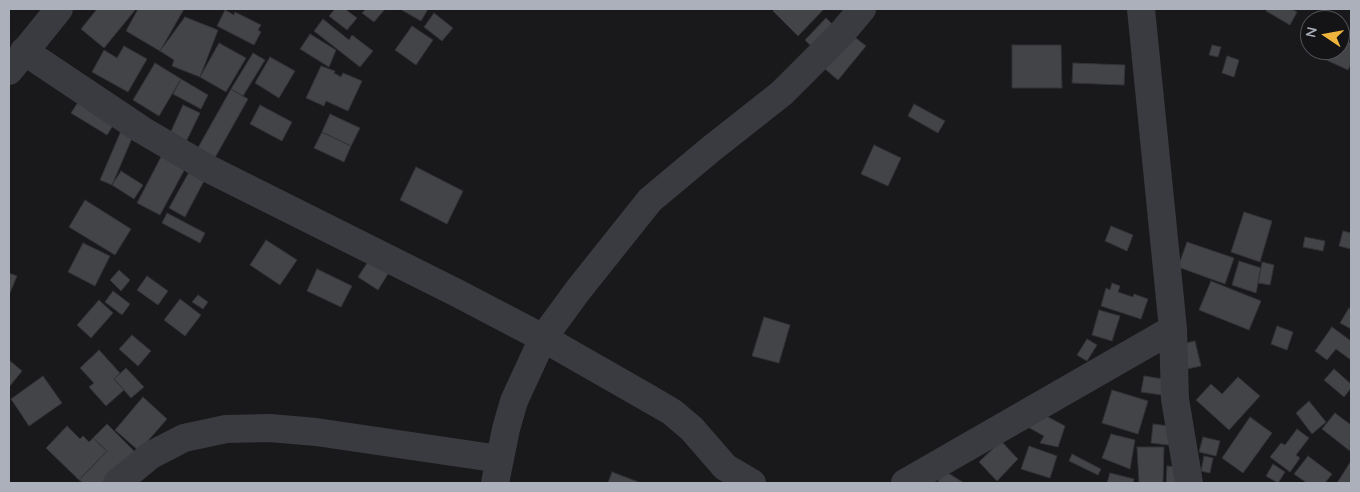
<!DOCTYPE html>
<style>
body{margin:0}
#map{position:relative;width:1360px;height:492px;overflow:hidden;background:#19191b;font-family:Quicksand,sans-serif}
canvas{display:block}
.frame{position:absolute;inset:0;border:10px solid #acb0bb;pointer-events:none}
.north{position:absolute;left:1300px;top:10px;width:50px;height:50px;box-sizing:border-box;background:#141416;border:1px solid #515258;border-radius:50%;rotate:282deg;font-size:14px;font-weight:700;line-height:20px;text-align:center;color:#acb0bb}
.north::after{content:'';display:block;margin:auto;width:18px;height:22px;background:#efb43d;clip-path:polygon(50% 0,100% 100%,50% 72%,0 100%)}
</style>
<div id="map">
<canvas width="1360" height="492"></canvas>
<div class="frame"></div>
<div class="north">N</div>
</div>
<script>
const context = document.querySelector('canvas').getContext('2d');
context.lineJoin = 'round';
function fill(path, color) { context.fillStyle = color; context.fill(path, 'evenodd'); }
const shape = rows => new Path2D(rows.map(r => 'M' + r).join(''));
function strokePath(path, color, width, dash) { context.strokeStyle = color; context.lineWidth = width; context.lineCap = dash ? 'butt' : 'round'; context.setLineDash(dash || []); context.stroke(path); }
const building = shape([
 [97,9,136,9,104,48,81,29,97,9],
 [138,9,184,9,160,51,126,31,138,9],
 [335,9,345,9,357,18,347,30,329,16,335,9],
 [366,9,385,9,374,22,362,13,366,9],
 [400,9,428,9,421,21,400,9],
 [775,9,824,9,798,36,773,11,775,9],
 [1268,9,1291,9,1297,12,1290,25,1266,11,1268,9],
 [225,10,234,15,235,12,261,25,258,30,261,32,254,45,217,26,225,10],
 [434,13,453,28,442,41,424,27,434,13],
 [185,17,218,30,200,77,172,66,174,60,160,51,185,17],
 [826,18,838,30,817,52,805,40,826,18],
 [323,19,349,40,352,35,373,51,360,67,314,31,323,19],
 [412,26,433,40,416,65,395,50,412,26],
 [310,34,336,50,329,67,300,49,310,34],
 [852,35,866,46,838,80,825,69,852,35],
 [1340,38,1351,43,1351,64,1348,70,1313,54,1315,50,1340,50,1340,38],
 [219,43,246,58,226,92,200,77,219,43],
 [1012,45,1061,45,1062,88,1012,88,1012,45],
 [1212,45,1221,47,1218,57,1209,55,1212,45],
 [124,46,147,59,128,92,92,72,104,50,117,58,124,46],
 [253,53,265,60,243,96,231,89,253,53],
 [1227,56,1239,60,1234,77,1222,73,1227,56],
 [270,57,295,71,279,98,255,83,270,57],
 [155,63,181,79,159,116,133,100,155,63],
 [1073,63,1125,65,1124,85,1072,83,1073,63],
 [321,66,335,71,334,73,341,77,343,73,362,81,348,111,326,101,324,106,306,98,321,66],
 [181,79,208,95,201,109,173,94,181,79],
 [231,89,248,99,212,163,195,153,231,89],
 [84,93,119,116,107,135,71,113,84,93],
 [914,104,945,121,938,133,908,116,914,104],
 [183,105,200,113,183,148,167,140,183,105],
 [260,105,292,122,282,141,250,124,260,105],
 [330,114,360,128,351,146,322,132,330,114],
 [121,131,133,136,112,185,100,180,121,131],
 [322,132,351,146,344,162,314,148,322,132],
 [874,145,901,158,888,186,861,174,874,145],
 [162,155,186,167,160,215,137,203,162,155],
 [416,167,463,191,447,224,400,200,416,167],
 [121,171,143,185,134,199,112,185,121,171],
 [189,172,204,181,185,217,169,208,189,172],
 [85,200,131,229,115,255,69,227,85,200],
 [1244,212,1272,221,1260,262,1231,252,1244,212],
 [167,213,205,233,200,243,162,223,167,213],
 [1111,226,1133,235,1127,251,1105,241,1111,226],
 [1343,231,1351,233,1351,249,1339,246,1343,231],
 [1305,237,1325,241,1323,251,1303,247,1305,237],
 [266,240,297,260,280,285,250,265,266,240],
 [1187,242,1234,258,1225,284,1178,267,1187,242],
 [83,243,110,256,95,286,68,272,83,243],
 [373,254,393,266,378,290,358,277,373,254],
 [1239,261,1261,268,1256,293,1232,285,1239,261],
 [1262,262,1274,265,1270,285,1258,283,1262,262],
 [317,269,352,286,341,307,307,291,317,269],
 [119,270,130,280,121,291,110,280,119,270],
 [9,273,17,276,9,295,9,273],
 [147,276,168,291,158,305,137,290,147,276],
 [1211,281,1261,301,1249,330,1199,310,1211,281],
 [1112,283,1120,286,1118,292,1133,297,1134,294,1148,299,1141,319,1101,306,1106,288,1110,290,1112,283],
 [113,291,130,304,122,315,105,302,113,291],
 [198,295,208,302,203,309,192,302,198,295],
 [180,299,201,315,185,336,164,320,180,299],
 [99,300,113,313,91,338,77,325,99,300],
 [1349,308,1351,309,1351,329,1340,323,1349,308],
 [1099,310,1120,316,1112,341,1092,335,1099,310],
 [764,317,790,325,779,363,752,356,764,317],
 [1277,326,1293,332,1287,350,1271,344,1277,326],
 [1332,327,1351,341,1351,360,1336,349,1327,360,1315,351,1332,327],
 [132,335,151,351,138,366,119,349,132,335],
 [1087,339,1097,345,1087,361,1077,355,1087,339],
 [1195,341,1201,366,1187,369,1181,344,1195,341],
 [99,350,120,373,114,379,124,390,106,406,89,387,94,383,80,368,99,350],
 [9,360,22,371,9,387,9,360],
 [126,368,144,387,131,398,114,379,126,368],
 [1334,369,1351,384,1351,388,1344,397,1324,380,1334,369],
 [43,376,62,403,29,426,11,399,43,376],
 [1144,376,1170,380,1168,396,1141,392,1144,376],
 [1238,377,1260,396,1229,430,1196,400,1211,384,1222,394,1238,377],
 [1112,390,1148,401,1138,434,1102,423,1112,390],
 [143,397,167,419,139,451,115,430,143,397],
 [1309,401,1326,422,1312,434,1296,413,1309,401],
 [1035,410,1065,426,1058,447,1040,443,1044,436,1026,426,1035,410],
 [1335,413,1351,425,1350,451,1322,429,1335,413],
 [1250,417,1272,433,1243,473,1222,458,1250,417],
 [107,424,135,452,105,483,83,483,79,480,107,451,93,438,107,424],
 [1153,424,1178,427,1177,446,1151,443,1153,424],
 [67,426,80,439,83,436,89,442,93,438,107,451,79,480,46,448,67,426],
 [1297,429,1309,438,1296,455,1300,458,1290,472,1270,457,1281,443,1285,445,1297,429],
 [1111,434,1135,440,1130,469,1102,458,1111,434],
 [1203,437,1220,441,1216,456,1199,452,1203,437],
 [1001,441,1018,459,997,481,979,462,1001,441],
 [1029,446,1057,456,1050,478,1021,469,1029,446],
 [1137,447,1164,447,1163,483,1139,483,1137,447],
 [1072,454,1101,469,1098,475,1069,461,1072,454],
 [1204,456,1213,458,1210,473,1201,471,1204,456],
 [1308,456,1332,474,1325,483,1307,483,1294,474,1308,456],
 [1351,461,1351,483,1337,483,1351,461],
 [1273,464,1285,472,1278,483,1266,476,1273,464],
 [1167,466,1184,467,1182,483,1166,483,1167,466],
 [945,471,964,483,937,483,945,471],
 [612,472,641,483,608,483,612,472],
 [1110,473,1134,479,1133,483,1107,483,1110,473]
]);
const minor = shape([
 [1141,9,1173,329,1175,399,1189,483],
 [24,51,142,130,207,168,457,293,543,338,648,398,672,412,692,429,725,467,752,483],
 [9,71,59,9],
 [117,483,151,455,184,438,226,429,270,428,316,432,500,459],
 [495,483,506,429,514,401,543,338,579,289,650,200,711,149,782,93,841,34,862,9],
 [905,483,1173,329]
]);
fill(building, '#434448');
strokePath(building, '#333337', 1);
strokePath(minor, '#3a3b40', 28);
</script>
